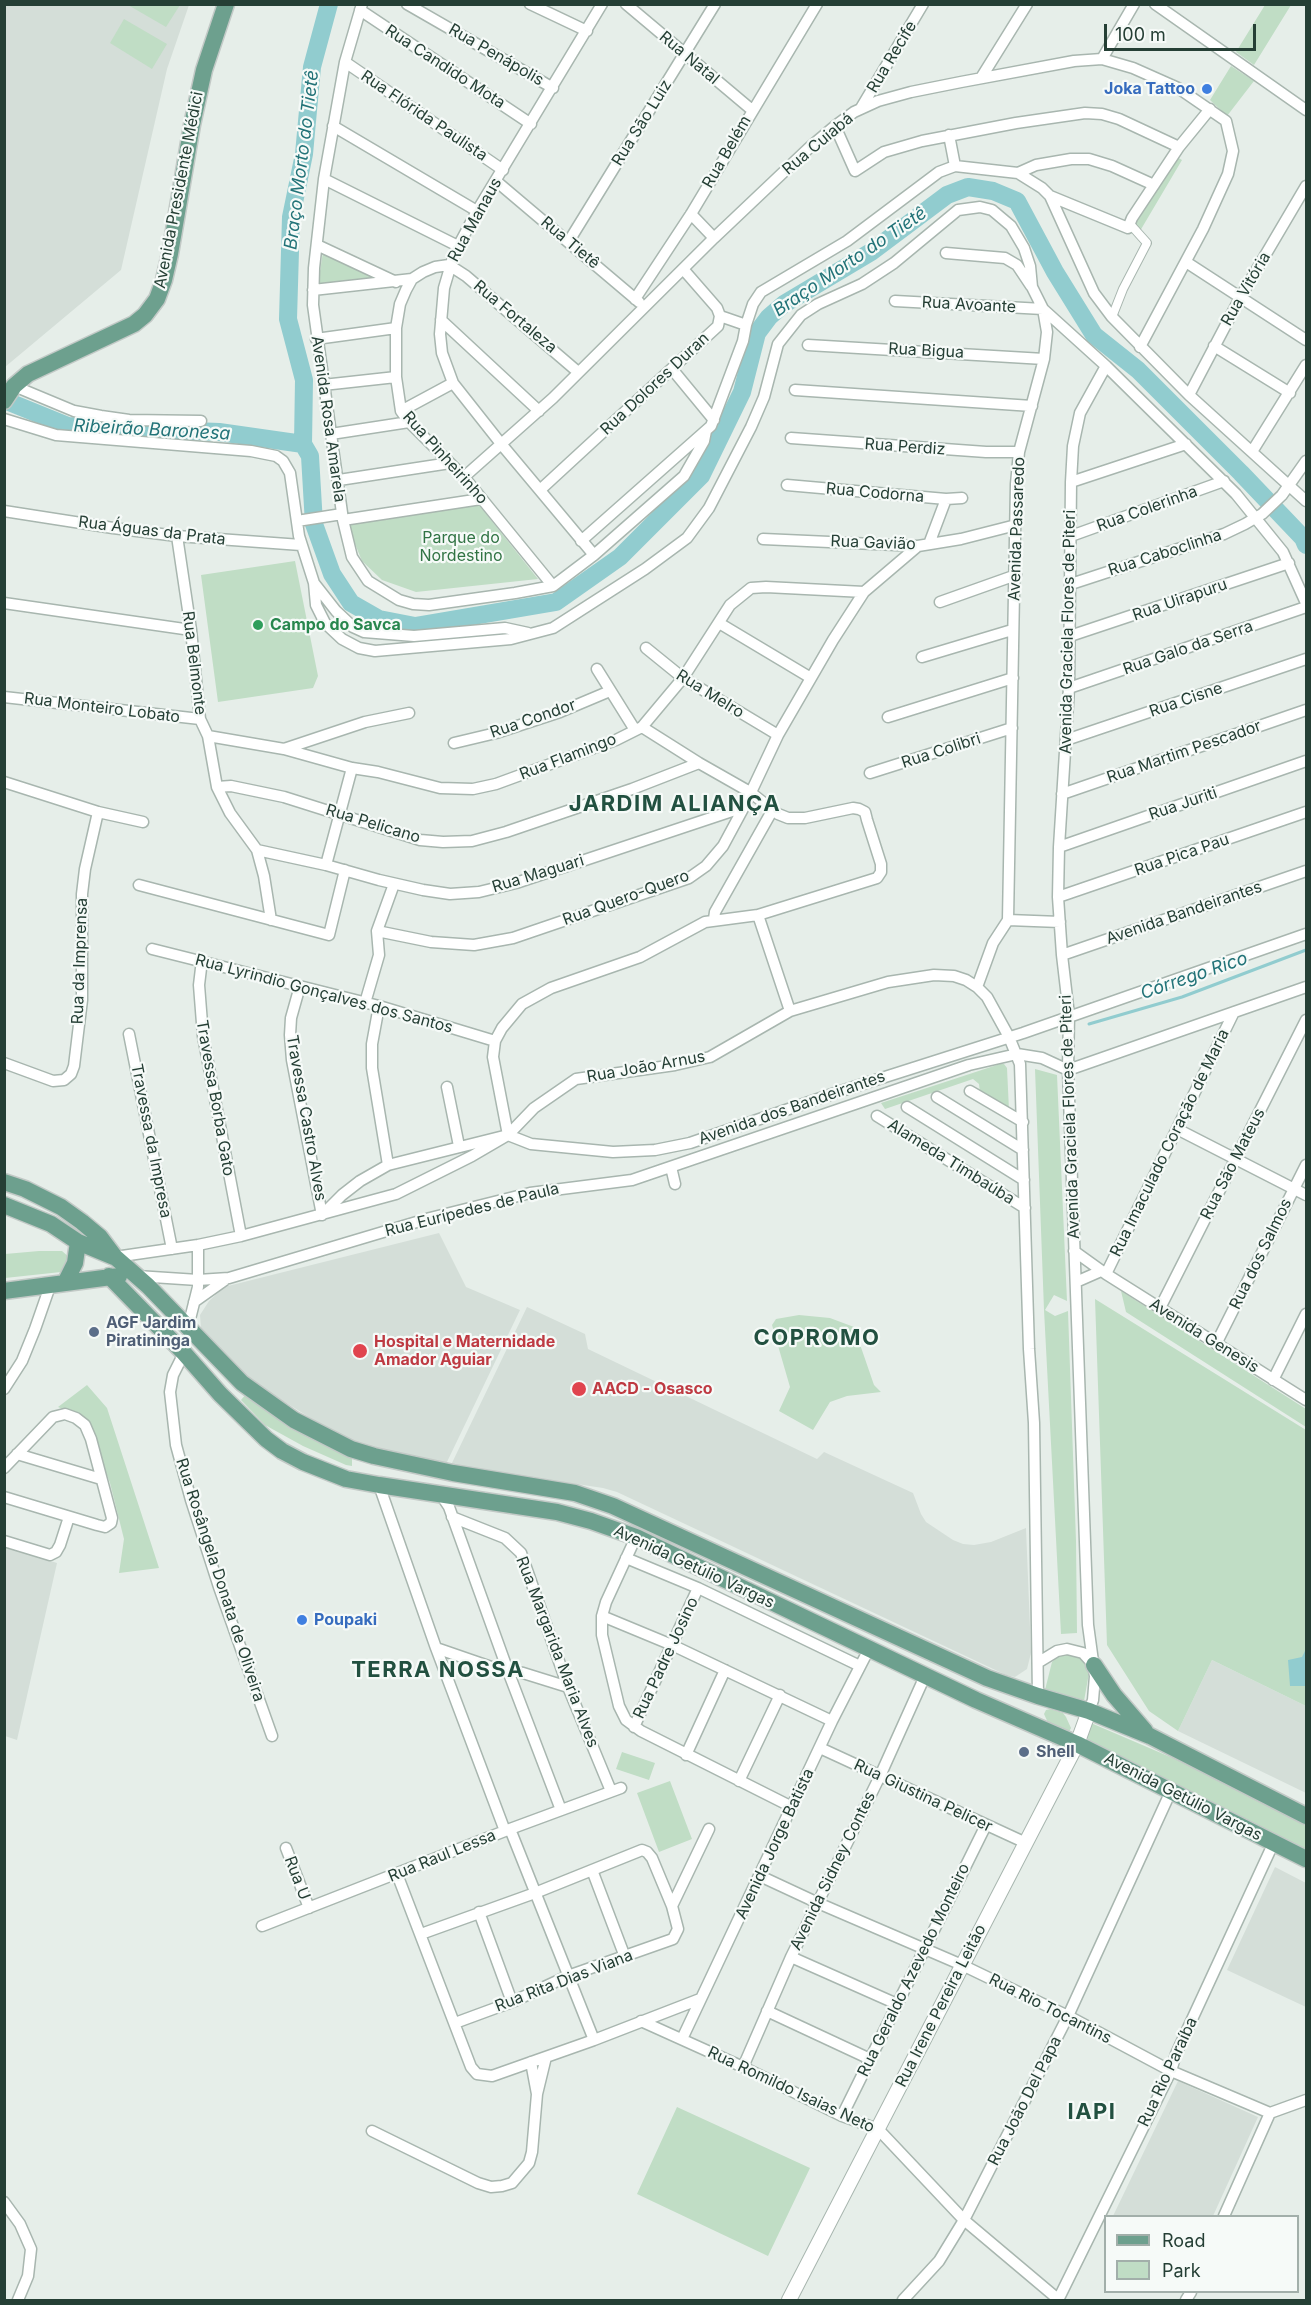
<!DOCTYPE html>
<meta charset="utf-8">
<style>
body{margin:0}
#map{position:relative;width:1311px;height:2305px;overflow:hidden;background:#e6eee9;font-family:Inter,sans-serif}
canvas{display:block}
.frame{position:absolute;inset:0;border:6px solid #253f35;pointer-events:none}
.legend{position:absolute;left:1104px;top:2215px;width:195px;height:78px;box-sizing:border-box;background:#f6faf8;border:2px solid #a2afaa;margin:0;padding:8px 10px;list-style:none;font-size:18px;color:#253f35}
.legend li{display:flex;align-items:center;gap:12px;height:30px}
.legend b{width:30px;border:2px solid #a2afaa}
.scale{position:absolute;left:1104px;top:24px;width:152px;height:27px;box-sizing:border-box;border:3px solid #253f35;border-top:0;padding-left:8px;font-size:18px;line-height:21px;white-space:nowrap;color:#253f35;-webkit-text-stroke:4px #f6faf8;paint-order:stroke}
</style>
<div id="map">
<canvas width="1311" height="2305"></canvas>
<div class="frame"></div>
<ul class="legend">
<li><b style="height:8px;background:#6da08e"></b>Road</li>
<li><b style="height:16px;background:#c0ddc5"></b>Park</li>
</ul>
<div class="scale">100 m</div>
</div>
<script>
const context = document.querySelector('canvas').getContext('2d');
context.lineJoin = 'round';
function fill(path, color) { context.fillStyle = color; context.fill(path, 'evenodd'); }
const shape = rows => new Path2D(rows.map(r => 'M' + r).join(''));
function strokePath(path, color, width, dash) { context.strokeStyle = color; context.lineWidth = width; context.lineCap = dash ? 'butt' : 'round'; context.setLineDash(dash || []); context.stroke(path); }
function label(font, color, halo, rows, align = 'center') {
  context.font = font + ' Inter,sans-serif'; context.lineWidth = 4.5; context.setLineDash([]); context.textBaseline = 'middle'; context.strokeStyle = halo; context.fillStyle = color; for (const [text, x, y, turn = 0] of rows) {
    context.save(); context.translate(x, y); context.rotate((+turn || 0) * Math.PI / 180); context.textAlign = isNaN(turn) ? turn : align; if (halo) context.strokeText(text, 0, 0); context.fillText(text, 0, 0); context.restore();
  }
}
const built = shape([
 [5,5,189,5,167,69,121,270,5,367],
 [439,1233,466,1287,520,1310,446,1464,382,1452,344,1439,240,1374,201,1328,200,1315,209,1301,224,1287],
 [527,1307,585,1334,588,1349,817,1459,824,1452,913,1493,921,1514,926,1522,953,1540,963,1544,974,1545,991,1542,1026,1528,1031,1653,1027,1669,1015,1677,1006,1675,617,1492,603,1488,451,1465],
 [5,1547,57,1563,17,1740,5,1736],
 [1212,1660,1306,1706,1306,1793,1178,1731],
 [1275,1867,1306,1883,1306,2007,1227,1970],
 [1178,2081,1258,2117,1213,2216,1113,2216]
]);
const green = shape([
 [128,5,180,4,180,5,166,27],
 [1265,5,1291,5,1254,65,1236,52],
 [124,19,167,44,152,69,110,43],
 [1231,66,1254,81,1227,116,1210,100],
 [1175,156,1182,160,1140,231,1133,223],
 [323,252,386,281,318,284],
 [479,505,538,579,416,592,382,580,362,561,351,534,351,524],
 [295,561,318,676,313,688,218,702,201,575],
 [1000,1064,1004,1064,1007,1068,1009,1110,980,1093,979,1084,973,1079,885,1109,881,1103],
 [1035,1069,1057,1075,1067,1301,1054,1295,1045,1310,1055,1316,1068,1311,1076,1541,1077,1633,1061,1634,1044,1310],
 [39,1251,62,1251,70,1258,61,1272,5,1278,5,1254],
 [1121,1291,1306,1409,1306,1427,1126,1312],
 [1095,1299,1306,1430,1306,1706,1212,1660,1178,1731,1149,1711,1107,1645],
 [799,1315,830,1318,854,1327,874,1385,881,1392,847,1396,830,1402,813,1430,779,1411,790,1387,772,1325,776,1319],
 [87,1385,107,1408,159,1568,119,1573,124,1539,110,1483,86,1419,58,1407],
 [246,1394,289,1428,352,1457,352,1466,346,1465,303,1446,265,1425,241,1400],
 [1072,1651,1089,1661,1089,1673,1084,1701,1045,1690,1052,1662,1058,1656],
 [1050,1709,1063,1713,1066,1717,1071,1728,1069,1732,1049,1725,1044,1714,1046,1710],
 [1091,1723,1175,1759,1306,1826,1306,1852,1085,1740],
 [622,1752,655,1763,649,1780,616,1769],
 [670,1781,692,1839,659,1852,637,1793],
 [677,2107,810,2168,768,2256,637,2194]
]);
const water = shape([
 [1306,1649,1306,1686,1290,1686,1288,1660,1302,1657]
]);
const stream = shape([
 [1089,1024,1182,997,1306,950]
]);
const river = shape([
 [329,4,312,67,304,154,291,217,288,319,304,380,303,444,310,456,314,524,332,574,351,603,379,619,415,626,556,602,620,557,701,476,742,392,757,333,769,317,784,304,871,252,947,195,968,187,993,191,1017,201,1055,272,1094,335,1138,370,1241,473,1303,538,1306,545],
 [4,400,68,426,219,432,303,444]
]);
const pedestrian = shape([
 [1112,317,1123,289,1147,243,1130,224]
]);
const minor = shape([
 [362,4,345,62,324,179,314,268,313,305,343,520,352,557,368,581,399,600,413,604,429,605,515,593,553,586,594,555,684,476,704,441,706,431],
 [407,4,553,88],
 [530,4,587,31],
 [626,4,752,110],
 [1155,4,1306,110],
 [360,10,531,124],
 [1102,59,1134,4],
 [345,62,503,170],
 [981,78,1027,4],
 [861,108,923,4],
 [333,126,477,211],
 [835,126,855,171,884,152,922,141,1016,123,1085,113,1102,114,1119,119,1179,147],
 [949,135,955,166],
 [324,179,458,246],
 [496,181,639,302],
 [1154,185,1112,166,1089,159,1071,159,1036,165,1018,173,1042,188,1050,196,1094,293,1112,317,1189,395,1306,501],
 [1050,196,1128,228,1132,218,1179,147,1210,109],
 [691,214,714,238],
 [569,241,715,4],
 [317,245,396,282],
 [946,253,1005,258,1017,265,1031,286],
 [1186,262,1306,340],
 [313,290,412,279],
 [635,299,691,214,817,4],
 [895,301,1043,309],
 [1043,309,1106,366,1236,494,1283,552,1306,603],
 [441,320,539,411],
 [746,325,753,304,761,292,847,241,939,172,955,166,1018,173],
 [316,339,396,328],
 [808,345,1044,359],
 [1214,346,1290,393],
 [672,369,714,420],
 [323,385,396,377],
 [14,386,74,411,101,416,129,420,201,421],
 [795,390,1032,406],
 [1189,395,1240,298,1306,186],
 [401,411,453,383],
 [4,419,56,435,251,451,276,456,283,461,290,473,299,536,314,583,316,605,325,623,342,639,359,648,375,651,511,639,553,628,645,569,687,538,709,508,751,427,764,397,778,344,801,315,818,304,862,284,894,263,958,210,980,207,992,210,1011,226,1024,248,1030,266,1032,287,1043,309,1047,332,1044,359,1019,452,1016,484,1008,920,993,943,977,987],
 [331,434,409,422],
 [791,438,986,452,1019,452],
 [1253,450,1306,365],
 [464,477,553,398,714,238,810,147,835,126,854,112,878,101,911,92,961,82,1074,61,1102,59,1133,68,1178,88,1226,121,1233,151,1228,174,1203,229,1140,347],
 [339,480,450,463],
 [1071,482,1186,444],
 [787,485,946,499,962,498],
 [540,490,718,326,720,316,717,308,683,269],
 [4,511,113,528,177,536,301,545],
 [343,520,481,499],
 [297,521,342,514],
 [177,536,191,630,200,719,208,736,217,787,230,813,257,850,264,876,271,920],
 [1071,536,1224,481],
 [763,539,918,546,961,539,1016,525],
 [581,541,711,426,743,341,746,325,720,316],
 [929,544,946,499],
 [594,555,502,445,453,383,442,353,440,334,444,288,454,254,477,211,602,4],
 [314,583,336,611,353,627,364,632,414,636,505,628,528,633],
 [1071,584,1224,534,1245,524,1262,514,1282,495,1306,461],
 [553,586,464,477,409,422,401,411,396,377,396,328,400,304,406,290,412,279,423,272,435,267,449,265,466,276,578,372],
 [940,602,1016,575],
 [4,603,191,630],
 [719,623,811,678],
 [1070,636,1289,563],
 [646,648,683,678,778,735],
 [922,657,1012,630],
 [597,669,635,730],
 [1069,688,1306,607],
 [4,697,200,719],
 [888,717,1013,678],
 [208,736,284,749,352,768,378,772,440,788,473,789,496,784,616,740,642,727,683,678,730,605,751,588,766,587,864,592],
 [1066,740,1306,659],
 [454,743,496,733,560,712,610,691],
 [284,749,365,722,409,713],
 [870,773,1012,728],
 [4,782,98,812,143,822],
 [217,787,231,786,284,797,420,840,443,842,472,841,506,832,632,789,699,763],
 [1062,794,1306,710],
 [1059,847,1306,761],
 [257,850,326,865,379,880,423,890,450,894,479,892,516,883,744,807],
 [326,865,352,768],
 [139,885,329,935,345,870],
 [1058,897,1306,812],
 [758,915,790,1011],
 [714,919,715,912,772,811],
 [1008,920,1060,922],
 [377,931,431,942,474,945,513,938,689,878,706,866,723,846,744,807,778,735,833,640,864,592,918,546],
 [152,949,379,1006,495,1041],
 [1062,955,1306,871],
 [202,960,199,985,203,1036,241,1236],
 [300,986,291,1018,290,1035,292,1060,322,1215],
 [365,1003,379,955,377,931,394,884],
 [379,1006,372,1044,372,1068,388,1165],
 [129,1034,172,1249],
 [4,1063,53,1081,64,1080,71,1074,74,1066,82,1000,82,894,85,869,98,812],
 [447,1087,459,1146],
 [970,1091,1023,1122],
 [937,1097,1023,1150],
 [907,1107,1024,1180],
 [877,1116,1025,1208],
 [1177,1129,1306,1195],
 [508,1135,493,1057,495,1041,502,1028,522,1004,551,988,640,957,705,922,758,915,877,878,881,872,881,864,867,820,865,812,859,809,853,808,805,818,788,818,778,814,750,792,699,763,642,727],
 [671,1167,675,1184],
 [322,1215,342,1195,360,1181,388,1165,508,1135,531,1144,613,1152,655,1150,690,1143,841,1091,1023,1033,1306,934],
 [1074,1251,1106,1274,1306,1400],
 [115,1257,198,1245,241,1236,396,1194,472,1156,508,1135,534,1108,576,1079,675,1065,710,1057,790,1011,888,982,934,975,954,976,966,980,977,987,987,997,1009,1037,1020,1064,1029,1349,1034,1423,1038,1696],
 [1106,1274,1234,1012],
 [137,1276,198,1280,229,1278,430,1218,530,1193,632,1180,969,1065,1017,1054,1042,1058,1068,1070,1306,987],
 [1076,1282,1101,1271],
 [194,1302,225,1280],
 [1160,1308,1306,1020],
 [188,1327,198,1287,198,1245],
 [1216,1344,1306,1165],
 [184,1353,173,1375,170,1392,176,1445,191,1500,219,1587,272,1736],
 [1273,1380,1306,1314],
 [4,1389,22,1361,35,1329,50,1286],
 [17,1454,101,1479],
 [4,1468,53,1417,65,1414,76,1418,85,1425,91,1439,112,1518,111,1523,105,1527,97,1525,4,1497],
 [379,1485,436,1648,505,1831],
 [441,1495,449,1507,508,1671,561,1810],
 [452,1517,505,1538,521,1553,568,1687,611,1791],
 [636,1537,606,1602,602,1616,602,1635,619,1706,626,1720,641,1731,792,1807],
 [4,1541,50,1555,56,1552,60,1545,69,1517],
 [626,1558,698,1588,860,1666],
 [602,1616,672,1645,832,1721],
 [436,1648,494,1668,523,1673,568,1687],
 [1039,1662,1057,1651,1067,1649,1083,1653,1094,1665],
 [1089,1711,1093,1700,1095,1676,1088,1625,1068,1070,1069,1015,1062,955,1058,897,1059,847,1069,688,1071,482,1073,446,1080,413,1106,366],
 [634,1727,698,1588],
 [820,1748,1026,1843],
 [686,1755,725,1670],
 [739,1781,780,1695],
 [510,1829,594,2040],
 [286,1848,309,1908],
 [592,1870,625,1957],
 [397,1874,471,2067,477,2074,492,2076,594,2040,700,1999],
 [760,1876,818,1903,962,1965,1068,2016,1171,2071,1270,2113,1306,2100],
 [672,1906,709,1829],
 [479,1912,512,2002],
 [262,1926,510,1829,621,1788],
 [421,1934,535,1893,642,1850,647,1852,652,1858,672,1906,678,1929,673,1939,568,1976,512,2002,455,2023],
 [791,1957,897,2004],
 [767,2011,870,2059],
 [641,2021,743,2067,842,2116,878,2129,964,2220,1059,2300],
 [682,2039,832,1721,869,1649],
 [531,2062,537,2094,546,2057],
 [743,2067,791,1957,880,1776,925,1676],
 [842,2116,986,1825],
 [372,2131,478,2183,491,2187,502,2186,512,2183,529,2163,532,2152,537,2094],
 [4,2202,20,2224,31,2249,28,2276,18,2300],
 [1224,2216,1270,2113],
 [903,2300,939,2261,964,2220,1068,2016,1171,1791],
 [1058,2300,1171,2071,1176,2054,1274,1842],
 [1186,2300,1191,2292]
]);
const tertiary = shape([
 [789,2300,1077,1744,1089,1711]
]);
const primary = shape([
 [4,401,14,386,28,374,134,324,145,315,157,299,164,280,170,254,192,125,204,70,226,4],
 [4,1182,25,1189,61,1207,82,1222,100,1237,115,1257,148,1286,242,1383,294,1420,351,1449,374,1456,453,1473,575,1493,613,1506,987,1678,1038,1696,1089,1711,1150,1736,1306,1816],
 [4,1205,51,1224,78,1242,114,1257],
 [109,1276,184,1353,220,1394,266,1439,282,1451,303,1462,346,1479,379,1485,557,1512,591,1521,636,1537,976,1700,1077,1744,1306,1859],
 [66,1281,75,1263,78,1242],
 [4,1291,119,1276],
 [1094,1665,1114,1695,1145,1731]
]);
const markers = [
 [1207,89,6,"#3f7fe0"],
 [258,625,6,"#2e9e5b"],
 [94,1332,6,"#5c6f8a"],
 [360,1351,8,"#e0444e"],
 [579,1389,8,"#e0444e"],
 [302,1620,6,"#3f7fe0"],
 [1024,1752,6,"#5c6f8a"]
];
const streetNames = [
 ["Rua Penápolis",496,55,30],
 ["Rua Recife",892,57,-59],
 ["Rua Natal",689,58,40],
 ["Rua Candido Mota",445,67,33],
 ["Rua Flórida Paulista",424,116,34],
 ["Rua São Luiz",642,123,-58],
 ["Rua Cuiabá",818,144,-40],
 ["Rua Belém",727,152,-60],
 ["Avenida Presidente Médici",179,190,-79],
 ["Rua Manaus",475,220,-61],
 ["Rua Tietê",570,243,40],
 ["Rua Vitória",1246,289,-60],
 ["Rua Avoante",969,305,3],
 ["Rua Fortaleza",515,317,40],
 ["Rua Bigua",926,351,3],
 ["Rua Dolores Duran",655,384,-43],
 ["Avenida Rosa Amarela",328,419,82],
 ["Rua Perdiz",905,447,4],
 ["Rua Pinheirinho",445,458,48],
 ["Rua Codorna",875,493,5],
 ["Rua Colerinha",1147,509,-20],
 ["Avenida Passaredo",1017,529,-88],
 ["Rua Águas da Prata",152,531,7],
 ["Rua Gavião",873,543,2],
 ["Rua Caboclinha",1165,553,-18],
 ["Rua Uirapuru",1180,600,-19],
 ["Avenida Graciela Flores de Piteri",1068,632,-89],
 ["Rua Galo da Serra",1188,648,-19],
 ["Rua Belmonte",194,663,83],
 ["Rua Melro",710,694,32],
 ["Rua Cisne",1186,700,-19],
 ["Rua Monteiro Lobato",102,708,7],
 ["Rua Condor",533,719,-19],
 ["Rua Colibri",941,751,-18],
 ["Rua Martim Pescador",1184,752,-19],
 ["Rua Flamingo",568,757,-21],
 ["Rua Juriti",1183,804,-19],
 ["Rua Pelicano",373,824,17],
 ["Rua Pica Pau",1182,855,-19],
 ["Rua Maguari",538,874,-17],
 ["Rua Quero-Quero",626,898,-20],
 ["Avenida Bandeirantes",1184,913,-19],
 ["Rua da Imprensa",80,961,-88],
 ["Rua Lyrindio Gonçalves dos Santos",324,994,15],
 ["Rua João Arnus",646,1067,-10],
 ["Travessa Borba Gato",215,1098,80],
 ["Avenida dos Bandeirantes",792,1108,-19],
 ["Avenida Graciela Flores de Piteri",1070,1117,-92],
 ["Travessa Castro Alves",306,1118,80],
 ["Travessa da Impresa",151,1141,79],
 ["Rua Imaculado Coração de Maria",1170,1143,-64],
 ["Alameda Timbaúba",951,1162,32],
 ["Rua São Mateus",1233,1164,-63],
 ["Rua Eurípedes de Paula",472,1210,-14],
 ["Rua dos Salmos",1261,1254,-64],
 ["Avenida Genesis",1204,1336,32],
 ["Avenida Getúlio Vargas",694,1567,25],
 ["Rua Rosângela Donata de Oliveira",220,1580,72],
 ["Rua Margarida Maria Alves",557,1652,69],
 ["Rua Padre Josino",666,1658,-65],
 ["Rua Giustina Pelicer",923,1796,25],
 ["Avenida Getúlio Vargas",1183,1797,27],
 ["Avenida Jorge Batista",775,1844,-65],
 ["Rua Raul Lessa",442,1856,-22],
 ["Avenida Sidney Contes",833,1871,-64],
 ["Rua U",297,1878,69],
 ["Rua Geraldo Azevedo Monteiro",914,1970,-64],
 ["Rua Rita Dias Viana",564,1981,-21],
 ["Rua Irene Pereira Leitão",941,2006,-63],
 ["Rua Rio Tocantins",1050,2009,27],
 ["Rua Rio Paraíba",1168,2072,-65],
 ["Rua Romildo Isaias Neto",791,2090,25],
 ["Rua João Del Papa",1025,2101,-63]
];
const shopNames = [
 ["Joka Tattoo",1195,89],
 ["Poupaki",314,1620,"left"]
];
const parkNames = [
 ["Parque do",461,538],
 ["Nordestino",461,556]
];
const leisureNames = [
 ["Campo do Savca",270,625]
];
const serviceNames = [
 ["AGF Jardim",106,1323],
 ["Piratininga",106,1341],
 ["Shell",1036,1752]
];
const healthNames = [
 ["Hospital e Maternidade",374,1342],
 ["Amador Aguiar",374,1360],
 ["AACD - Osasco",592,1389]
];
const waterNames = [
 ["Braço Morto do Tietê",302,160,-83],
 ["Braço Morto do Tietê",850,262,-34],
 ["Ribeirão Baronesa",152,430,3],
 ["Córrego Rico",1194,976,-19]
];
const districtNames = [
 ["JARDIM ALIANÇA",675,804],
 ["COPROMO",817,1338],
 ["TERRA NOSSA",438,1670],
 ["IAPI",1092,2112]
];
fill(built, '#d4ded8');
fill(green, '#c0ddc5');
fill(water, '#91cccf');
strokePath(stream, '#91cccf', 3);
strokePath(river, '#91cccf', 18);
strokePath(pedestrian, '#a8b6af', 10);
strokePath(minor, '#a8b6af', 13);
strokePath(tertiary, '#a8b6af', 16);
strokePath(primary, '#c2c9c6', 19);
strokePath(pedestrian, '#fff', 8);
strokePath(minor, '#fff', 10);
strokePath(tertiary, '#fff', 14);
strokePath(primary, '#6da08e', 16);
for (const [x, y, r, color] of markers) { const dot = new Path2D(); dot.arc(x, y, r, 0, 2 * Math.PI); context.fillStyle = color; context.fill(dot); strokePath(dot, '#f6faf8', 2); }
label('16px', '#253f35', '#f6faf8', streetNames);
label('bold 16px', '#366cbe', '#f6faf8', shopNames, 'right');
label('16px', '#317444', '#f6faf8', parkNames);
label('bold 16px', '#27864d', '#f6faf8', leisureNames, 'left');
label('bold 16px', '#4e5e75', '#f6faf8', serviceNames, 'left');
label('bold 16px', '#be3a42', '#f6faf8', healthNames, 'left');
label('italic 18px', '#227378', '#f6faf8', waterNames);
context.letterSpacing = '1.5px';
label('bold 22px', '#225040', '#f6faf8', districtNames);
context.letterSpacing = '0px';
</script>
